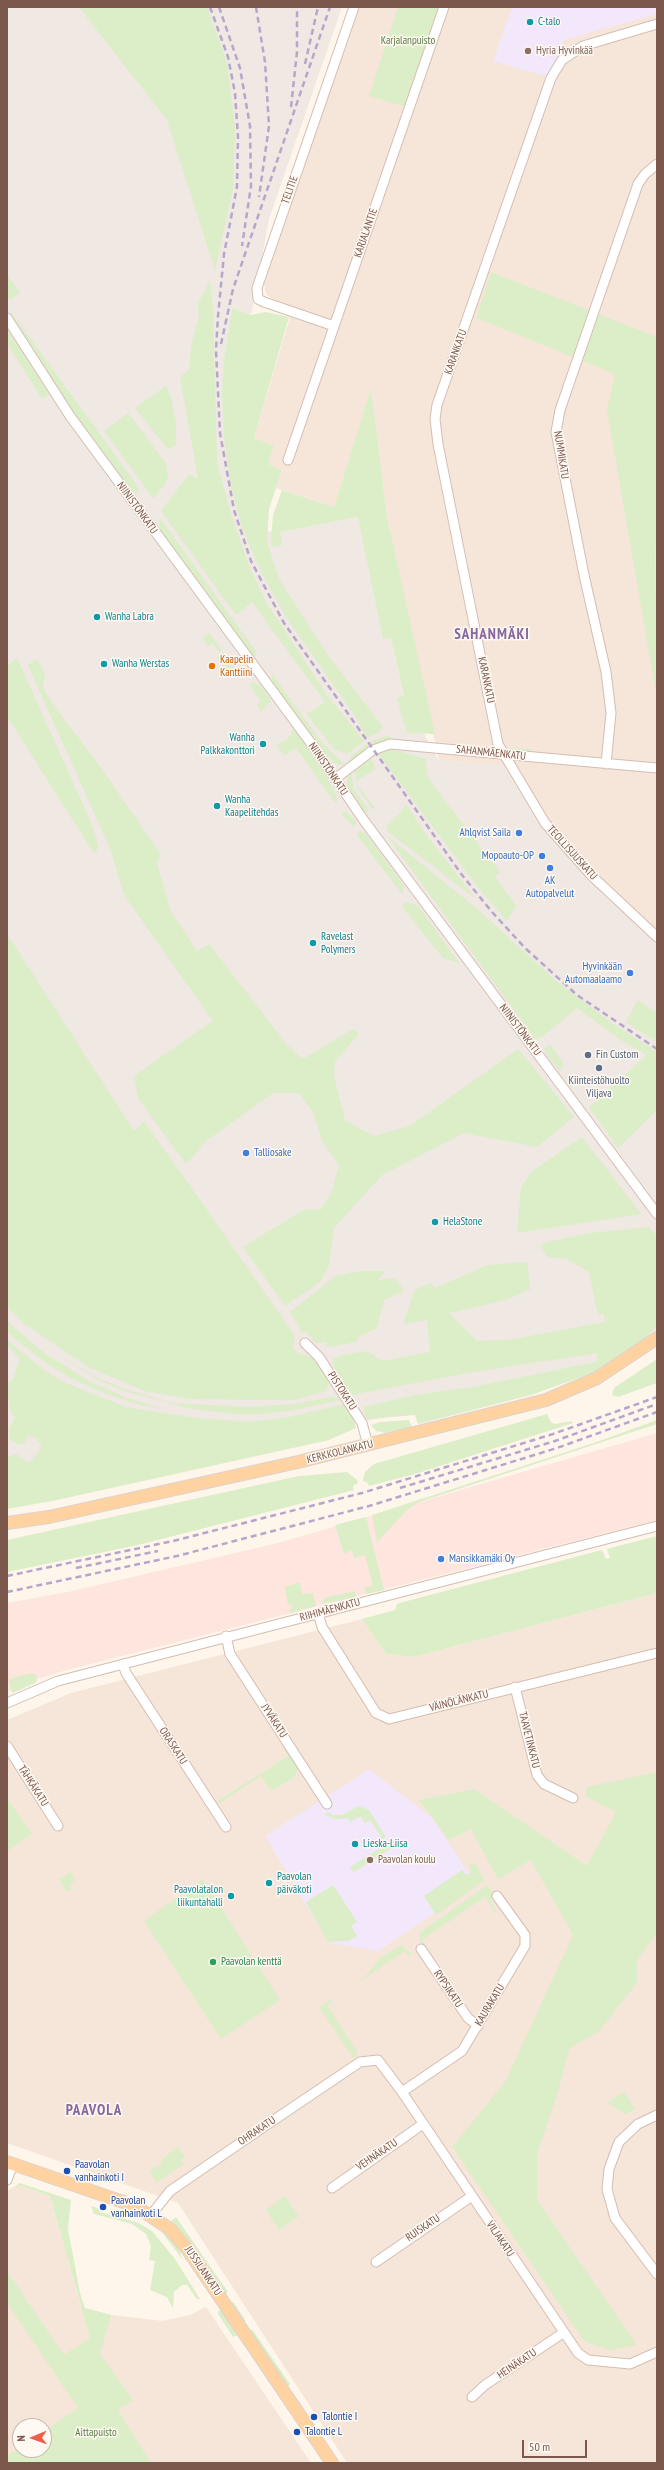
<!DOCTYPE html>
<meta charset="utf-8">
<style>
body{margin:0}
#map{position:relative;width:664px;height:2470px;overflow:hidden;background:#fef5eb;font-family:"PT Sans Narrow",sans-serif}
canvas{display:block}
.frame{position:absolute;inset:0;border:8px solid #7c574b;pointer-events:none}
.north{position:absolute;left:12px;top:2418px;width:40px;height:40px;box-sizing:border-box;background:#fff9f3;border:1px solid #cbb8b0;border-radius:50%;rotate:268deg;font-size:11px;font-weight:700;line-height:16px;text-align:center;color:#7c574b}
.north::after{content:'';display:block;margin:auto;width:14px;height:18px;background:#ee5e49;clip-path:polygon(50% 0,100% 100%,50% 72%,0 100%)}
.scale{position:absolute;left:522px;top:2440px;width:65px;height:18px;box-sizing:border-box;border:2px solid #7c574b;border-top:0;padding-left:5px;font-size:12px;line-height:14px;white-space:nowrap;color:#7c574b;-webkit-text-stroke:3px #fff9f3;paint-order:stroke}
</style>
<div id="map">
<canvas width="664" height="2470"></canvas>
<div class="frame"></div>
<div class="north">N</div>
<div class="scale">50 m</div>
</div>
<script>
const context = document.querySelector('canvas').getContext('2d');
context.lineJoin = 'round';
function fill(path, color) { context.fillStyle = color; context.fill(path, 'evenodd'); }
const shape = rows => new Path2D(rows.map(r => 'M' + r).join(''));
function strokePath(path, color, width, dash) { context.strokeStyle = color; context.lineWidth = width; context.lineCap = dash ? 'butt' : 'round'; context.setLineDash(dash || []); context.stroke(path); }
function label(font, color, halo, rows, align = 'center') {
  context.font = font + ' "PT Sans Narrow",sans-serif'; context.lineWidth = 3; context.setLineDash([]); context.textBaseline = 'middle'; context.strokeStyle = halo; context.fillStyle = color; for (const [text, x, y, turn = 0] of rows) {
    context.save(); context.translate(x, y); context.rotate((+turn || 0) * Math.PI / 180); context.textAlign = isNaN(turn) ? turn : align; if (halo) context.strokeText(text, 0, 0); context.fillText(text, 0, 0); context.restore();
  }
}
const residential = shape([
 [358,7,657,7,657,941,590,880,537,821,504,766,439,761,387,517,371,390,334,507,276,488,282,470,270,465,269,459,254,438,293,307,271,298,266,294,264,284],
 [657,1593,657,2463,347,2463,178,2203,7,2143,7,1720,71,1693,362,1619,386,1654,414,1657],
 [21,2186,50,2196,81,2307,111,2315,163,2321,190,2315,206,2307,311,2463,7,2463,7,2191,14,2187],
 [20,2426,44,2426,44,2450,20,2450]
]);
const commercial = shape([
 [657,1433,657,1520,67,1670,28,1682,7,1692,7,1603,68,1592,278,1543]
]);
const industrial = shape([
 [7,7,342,7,269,219,251,315,232,308,224,360,224,437,251,530,279,532,364,516,404,697,439,761,504,766,537,821,590,880,657,941,657,1345,537,1388,7,1490]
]);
const education = shape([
 [512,7,657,7,657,14,564,40,549,77,493,61],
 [369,1769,432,1818,477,1885,378,1951,329,1943,265,1836]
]);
const green = shape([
 [79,7,207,7,227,63,235,128,233,188,215,270,167,120],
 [398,7,441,7,406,107,369,96],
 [491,272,657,337,657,546,655,547,657,699,607,410,615,374,476,318],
 [7,275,20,293,10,300,7,296],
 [210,280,213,310,217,463,231,514,249,566,266,602,329,698,364,741,347,754,334,749,306,713,308,711,310,713,325,702,252,602,236,615,161,511,189,474,198,479,180,377,189,370,191,347,199,316,198,304],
 [7,306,138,487,138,492,133,495,69,406],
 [232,308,251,315,266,312,289,317,254,438,274,446,269,459,270,465,282,470,269,509,267,541,279,579,327,654,383,727,379,732,367,738,355,716,286,617,261,572,241,525,230,481,224,437,222,394,224,360],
 [7,329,49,395,42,399,7,343],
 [166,386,171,397,176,424,176,445,168,449,135,408],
 [371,388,387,517,435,734,407,733,397,698,404,696,391,638,383,639,358,517,280,532,282,545,272,547,271,542,273,515,282,490,334,507],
 [128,413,166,464,168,476,166,483,153,498,104,431],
 [159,517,257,653,254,657,160,531],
 [209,633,222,650,220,652,212,643,208,646,203,638],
 [223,652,236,670,229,675,217,658],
 [17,658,92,825,98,846,96,852,93,852,7,716,7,666],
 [37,659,45,675,43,688,56,709,97,762,161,855,157,863,170,910,197,951,209,944,287,1045,303,1059,353,1029,359,1034,335,1061,334,1076,345,1120,373,1136,410,1126,518,1049,574,1117,537,1147,464,1133,382,1175,334,1228,329,1265,320,1282,285,1306,243,1247,305,1209,321,1210,332,1191,339,1165,322,1141,313,1112,299,1093,273,1093,206,1141,186,1164,138,1098,134,1076,213,1021,124,895,111,851,28,665],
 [272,674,323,744,344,764,344,765,336,764,328,757,272,682],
 [252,682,261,685,271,701,261,711,257,705,261,701,249,684],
 [291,730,294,730,299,736,325,773,338,800,335,803,296,748,285,755,276,745,285,741,292,734],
 [385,736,390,736,392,738,372,744,370,742],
 [367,744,369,747,367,748,349,762,351,756],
 [510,748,531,749,532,753,515,752],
 [392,749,426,759,427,774,435,788,500,872,495,876,516,906,507,921,479,889,378,753],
 [370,759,376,768,357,781,357,785,375,808,373,810,357,787,355,770],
 [351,773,354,790,368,809,366,814,348,787,347,778],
 [405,803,430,840,476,899,386,830,388,824,404,809],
 [346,812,354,819,356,823,353,827,341,813],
 [360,831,367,835,402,883,404,888,402,894,357,835],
 [387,836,476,908,556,981,616,1026,657,1052,657,1110,618,1148,589,1107,647,1055,621,1040,577,1008,542,1037,535,1039],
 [407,902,418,906,459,963,443,958,403,908,403,904],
 [7,934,134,1131,144,1122,179,1170,295,1336,293,1348,298,1353,313,1358,320,1368,329,1382,326,1391,294,1400,274,1400,191,1399,145,1391,88,1367,23,1323,7,1307],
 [638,1000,657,1013,657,1042,626,1022],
 [550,1045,562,1061,563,1067,559,1070,545,1052,544,1049],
 [582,1137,641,1214,517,1233,521,1188,531,1172],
 [649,1227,657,1237,657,1326,638,1344,595,1372,531,1395,418,1424,415,1415,368,1419,364,1414,364,1407,415,1395,473,1387,596,1362,598,1353,473,1372,351,1395,335,1371,333,1359,343,1355,367,1351,382,1361,430,1352,427,1320,403,1324,415,1290,430,1283,435,1288,488,1265,527,1262,530,1289,506,1300,449,1313,477,1341,508,1340,605,1322,604,1314,598,1315,589,1272,566,1258,549,1258,540,1247,547,1242,591,1233],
 [361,1271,385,1271,378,1280,395,1278,404,1291,384,1300,377,1328,360,1336,356,1342,328,1347,326,1342,316,1343,307,1332,302,1332,290,1312,336,1276],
 [7,1321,40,1350,87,1380,127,1398,163,1409,140,1405,107,1394,70,1378,52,1367,19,1342,7,1331],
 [7,1340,45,1371,66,1383,126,1407,196,1418,248,1422,285,1418,344,1404,354,1420,356,1428,329,1440,57,1500,7,1509,7,1458,16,1454,27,1462,32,1460,40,1451,41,1444,34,1437,28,1436,24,1444,17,1444,10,1439,9,1430,15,1418,10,1411,7,1384,13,1380,20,1359,7,1345],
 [59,1356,98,1378,125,1389,172,1403,249,1407,294,1404,332,1397,338,1398,340,1400,294,1410,264,1414,237,1414,192,1409,124,1391,97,1379],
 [657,1359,657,1383,618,1397,612,1395,614,1388],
 [547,1414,551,1422,554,1424,572,1421,573,1423,415,1474,369,1486,367,1482,363,1481,365,1472,374,1464],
 [409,1420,412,1427,386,1433,376,1431,371,1425,380,1422],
 [657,1420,657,1424,419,1502,408,1509,377,1542,372,1515,594,1443],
 [347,1472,357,1480,358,1483,353,1486,354,1490,138,1545,7,1572,7,1540,299,1476],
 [366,1517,384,1590,367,1594,364,1588,373,1585,365,1555,354,1558,352,1550,344,1554,335,1525],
 [657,1536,657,1593,414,1657,386,1654,362,1619,395,1610,397,1604,403,1602,602,1550,606,1559,610,1558,607,1549],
 [300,1582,302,1594,313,1593,316,1606,291,1613,289,1609,292,1608,291,1604,288,1605,285,1587],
 [355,1591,357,1597,323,1604,323,1599,327,1597],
 [31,1673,36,1675,37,1682,13,1693,11,1691,9,1679],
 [286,1749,298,1768,295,1777,271,1791,261,1776,220,1803,215,1803,288,1756,284,1750],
 [657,1772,657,1933,637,1960,637,1983,599,2031,569,2049,558,2092,537,2154,537,2200,637,2345,610,2350,585,2342,452,2147,505,2082,573,1935,531,1860,498,1879,471,1829,449,1840,419,1800,474,1789,587,1866,616,1812,585,1796,587,1787],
 [7,1798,32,1834,7,1851],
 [359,1806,369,1810,386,1837,383,1839,370,1820,365,1823,361,1816,350,1822,348,1818,334,1819,324,1814,328,1812,333,1815,342,1815],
 [394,1839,398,1844,354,1872,350,1867],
 [471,1864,476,1864,484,1881,436,1915,424,1896,462,1870,466,1875,472,1872,469,1866],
 [70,1872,76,1881,69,1885,72,1889,67,1892,59,1880],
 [203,1879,280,2000,221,2039,144,1921],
 [333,1885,357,1922,351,1926,357,1936,348,1941,328,1942,306,1902],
 [486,1886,490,1887,494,1895,490,1900,497,1911,495,1913,485,1897,422,1940,436,1961,434,1963,420,1940,419,1933],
 [402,1945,412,1955,409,1956,405,1951,344,1992,366,1976,380,1958],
 [332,1999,333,2001,327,2005,358,2053,353,2058,319,2007],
 [624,2092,635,2109,626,2114,607,2103],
 [177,2147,185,2157,181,2160,184,2164,156,2183,150,2171,163,2163,161,2160],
 [20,2183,71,2200,68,2229,80,2293,85,2308,111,2315,100,2354,133,2400,118,2410,151,2463,7,2463,7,2456,20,2447,20,2450,44,2450,44,2431,78,2408,7,2303,7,2271,64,2355,90,2338,50,2196,21,2186,14,2187],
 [285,2196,299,2216,279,2230,266,2210],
 [91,2206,97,2208,100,2212,139,2223,153,2232,175,2259,200,2299,197,2299,187,2285,182,2285,174,2292,173,2308,167,2297,150,2290,155,2261,149,2260,151,2246,146,2234,132,2224,94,2214],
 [176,2217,228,2292,225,2295,170,2222],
 [162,2230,177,2245,183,2260,161,2231],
 [229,2301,234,2303,246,2321,242,2321],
 [222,2310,238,2335,235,2336,233,2337,218,2314,218,2311],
 [252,2329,290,2384,287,2387,250,2332]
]);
const minor = shape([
 [657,24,583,46,562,60,551,78,437,405,435,419,438,444,498,744,545,823,592,876,657,937],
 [7,318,70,416,316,750,365,822,657,1214],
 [334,326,264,302,258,299,257,288,354,7],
 [288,460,444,7],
 [606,764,611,713,606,672,584,575,556,432,560,410,638,184,645,174,657,164],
 [335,779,373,750,390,744,657,768],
 [305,1343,319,1357,362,1423,368,1445],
 [318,1613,322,1627,376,1713,389,1719,657,1653],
 [226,1636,230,1654,327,1804],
 [123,1664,126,1673,226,1827],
 [515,1687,537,1775,544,1784,573,1798],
 [7,1703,58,1681,657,1526],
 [7,1746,58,1826],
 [421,1949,468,2018,478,2026],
 [402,2092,462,2051,525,1946,525,1935,497,1896],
 [657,2115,638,2124,619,2142,609,2169,607,2189,615,2218,657,2274],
 [7,2180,13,2164],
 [332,2188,423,2124],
 [151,2215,170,2191,268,2124,360,2062,378,2060,402,2092,578,2353,588,2360,630,2364,657,2352],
 [376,2262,472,2196],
 [472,2397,485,2385,563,2333]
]);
const major = shape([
 [7,1523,49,1517,298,1462,546,1400,597,1378,657,1338],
 [7,2162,135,2206,170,2229,188,2250,332,2463]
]);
const rail = shape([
 [210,7,228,57,235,93,238,137,237,187,224,254,218,316,216,350,220,433,234,510,251,561,284,623,462,875,492,912,525,948,577,995,657,1049],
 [219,7,240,68,250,126,251,186,242,246],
 [256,7,265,62,269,126,259,197],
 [305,64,318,7],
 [291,107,297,52,297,7],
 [221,344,233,289,330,7],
 [400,1488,555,1441,657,1404],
 [76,1568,158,1551],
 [7,1576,173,1541,362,1493,553,1434,657,1397],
 [7,1592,177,1556,369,1506,557,1448,657,1412]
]);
const markers = [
 [530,22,4,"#0f9aa8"],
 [528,51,4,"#8d6e63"],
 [97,617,4,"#0f9aa8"],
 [104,664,4,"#0f9aa8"],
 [212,666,4,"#e8710a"],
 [263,744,4,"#0f9aa8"],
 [217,806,4,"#0f9aa8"],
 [519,833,4,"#3f7fe0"],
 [542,856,4,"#3f7fe0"],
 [550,868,4,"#3f7fe0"],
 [313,943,4,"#0f9aa8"],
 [630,973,4,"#3f7fe0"],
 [588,1055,4,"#5c6f8a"],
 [599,1068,4,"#5c6f8a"],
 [246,1153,4,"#3f7fe0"],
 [435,1222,4,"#0f9aa8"],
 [441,1559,4,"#3f7fe0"],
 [355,1844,4,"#0f9aa8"],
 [370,1860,4,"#8d6e63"],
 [269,1883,4,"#0f9aa8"],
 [231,1896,4,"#0f9aa8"],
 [213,1962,4,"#2e9e5b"],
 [67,2171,4,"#1a4fb4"],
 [103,2207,4,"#1a4fb4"],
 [314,2417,4,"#1a4fb4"],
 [297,2432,4,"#1a4fb4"]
];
const cultureNames = [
 ["C-talo",538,22],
 ["Wanha Labra",105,617],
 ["Wanha Werstas",112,664],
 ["Wanha",255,738,"right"],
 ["Palkkakonttori",255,751,"right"],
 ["Wanha",225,800],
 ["Kaapelitehdas",225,813],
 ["Ravelast",321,937],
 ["Polymers",321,950],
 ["HelaStone",443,1222],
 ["Lieska-Liisa",363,1844],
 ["Paavolan",277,1877],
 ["päiväkoti",277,1890],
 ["Paavolatalon",223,1890,"right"],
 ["liikuntahalli",223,1903,"right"]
];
const parkNames = [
 ["Karjalanpuisto",408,41],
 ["Aittapuisto",96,2433]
];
const educationNames = [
 ["Hyria Hyvinkää",536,51],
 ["Paavolan koulu",378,1860]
];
const streetNames = [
 ["TELITIE",290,190,-71],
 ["KARJALANTIE",366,233,-71],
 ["KARANKATU",456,352,-71],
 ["NUMMIKATU",561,455,81],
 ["NIINISTÖNKATU",137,508,54],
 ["KARANKATU",486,680,78],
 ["SAHANMÄENKATU",491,753,6],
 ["NIINISTÖNKATU",328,769,56],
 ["TEOLLISUUSKATU",572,853,48],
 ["NIINISTÖNKATU",520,1030,53],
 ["PISTOKATU",342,1391,57],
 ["KERKKOLANKATU",340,1452,-14],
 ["RIIHIMÄENKATU",330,1610,-15],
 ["VÄINÖLÄNKATU",459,1701,-14],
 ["JYVÄKATU",274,1721,57],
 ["TAAVETINKATU",529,1740,76],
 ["ORASKATU",173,1746,57],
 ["TÄHKÄKATU",33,1786,57],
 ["RYPSIKATU",448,1989,56],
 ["KAURAKATU",490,2005,-59],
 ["OHRAKATU",257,2131,-34],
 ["VEHNÄKATU",377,2155,-34],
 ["RUISKATU",423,2228,-34],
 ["VILJAKATU",500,2239,56],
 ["JUSSILANKATU",203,2271,56],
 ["HEINÄKATU",517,2364,-34]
];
const foodNames = [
 ["Kaapelin",220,660],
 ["Kanttiini",220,673]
];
const shopNames = [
 ["Ahlqvist Saila",511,833],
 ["Mopoauto-OP",534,856],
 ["AK",550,881,"center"],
 ["Autopalvelut",550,894,"center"],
 ["Hyvinkään",622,967],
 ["Automaalaamo",622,980],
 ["Talliosake",254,1153,"left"],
 ["Mansikkamäki Oy",449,1559,"left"]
];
const serviceNames = [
 ["Fin Custom",596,1055],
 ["Kiinteistöhuolto",599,1081,"center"],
 ["Viljava",599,1094,"center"]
];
const leisureNames = [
 ["Paavolan kenttä",221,1962]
];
const transitNames = [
 ["Paavolan",75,2165],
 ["vanhainkoti I",75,2178],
 ["Paavolan",111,2201],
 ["vanhainkoti L",111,2214],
 ["Talontie I",322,2417],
 ["Talontie L",305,2432]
];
const districtNames = [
 ["SAHANMÄKI",492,635],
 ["PAAVOLA",94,2111]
];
fill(residential, '#f6e6d9');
fill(commercial, '#fee5de');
fill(industrial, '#efe8e3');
fill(education, '#f2e7fb');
fill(green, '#dbeec7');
strokePath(minor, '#d4bdb1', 11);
strokePath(major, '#ddd3d0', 14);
strokePath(minor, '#fff', 9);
strokePath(major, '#ffd3a1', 12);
strokePath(rail, '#b6a6cb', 2.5, [6, 4]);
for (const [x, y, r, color] of markers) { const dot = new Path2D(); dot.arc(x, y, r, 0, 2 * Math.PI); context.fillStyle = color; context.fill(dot); strokePath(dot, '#fff9f3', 1.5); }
label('11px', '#0d838f', '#fff9f3', cultureNames, 'left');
label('11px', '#577c3f', '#fff9f3', parkNames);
label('11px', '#785e54', '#fff9f3', educationNames, 'left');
label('11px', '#7c574b', '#fff9f3', streetNames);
label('11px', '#c56008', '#fff9f3', foodNames, 'left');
label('11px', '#366cbe', '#fff9f3', shopNames, 'right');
label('11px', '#4e5e75', '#fff9f3', serviceNames, 'left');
label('11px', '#27864d', '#fff9f3', leisureNames, 'left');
label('11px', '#164399', '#fff9f3', transitNames, 'left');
context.letterSpacing = '1px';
label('bold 15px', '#86679e', '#fff9f3', districtNames);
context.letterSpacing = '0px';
</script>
